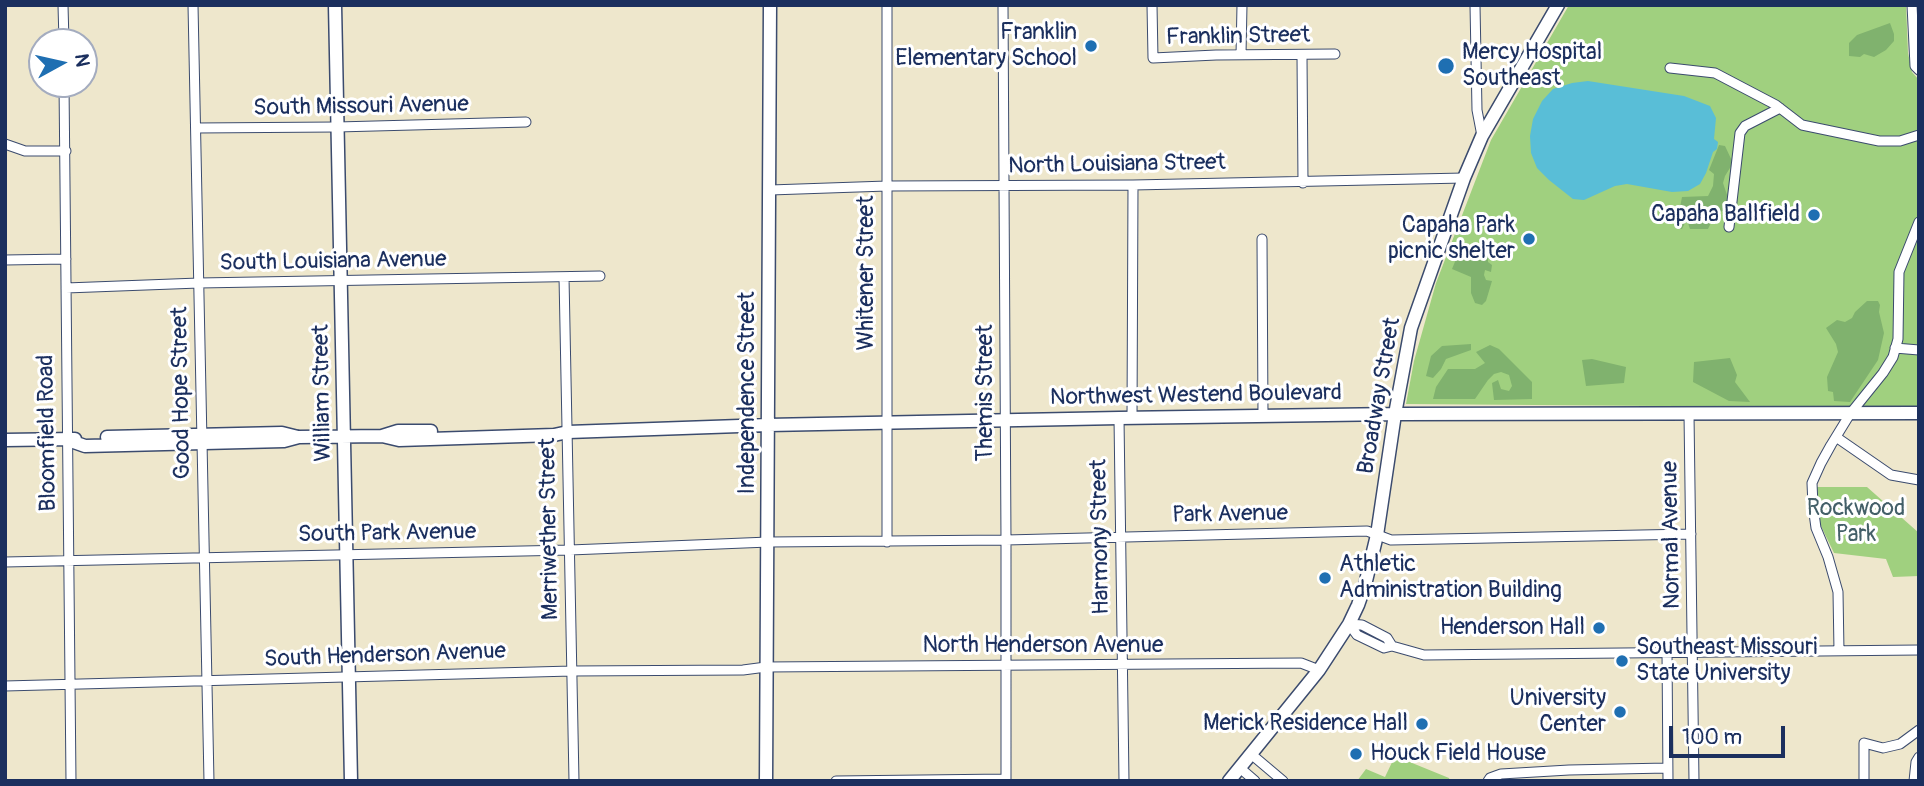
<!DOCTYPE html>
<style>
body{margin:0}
#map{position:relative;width:1924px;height:786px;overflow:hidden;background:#eee7cc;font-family:Pangolin,sans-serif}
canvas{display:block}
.frame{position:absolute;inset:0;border:7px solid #1b2f5e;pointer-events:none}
.north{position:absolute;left:28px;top:28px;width:70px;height:70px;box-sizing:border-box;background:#fff;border:2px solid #a4acbf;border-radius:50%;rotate:82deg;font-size:19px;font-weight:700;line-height:28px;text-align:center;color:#1b2f5e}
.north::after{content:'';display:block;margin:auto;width:24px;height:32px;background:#1f6fb2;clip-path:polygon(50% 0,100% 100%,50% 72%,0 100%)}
.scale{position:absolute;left:1669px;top:726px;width:116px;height:32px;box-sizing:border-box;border:4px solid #1b2f5e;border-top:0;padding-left:9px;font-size:21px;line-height:24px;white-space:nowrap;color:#1b2f5e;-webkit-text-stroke:5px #fff;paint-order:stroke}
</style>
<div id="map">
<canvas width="1924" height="786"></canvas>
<div class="frame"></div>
<div class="north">N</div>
<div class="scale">100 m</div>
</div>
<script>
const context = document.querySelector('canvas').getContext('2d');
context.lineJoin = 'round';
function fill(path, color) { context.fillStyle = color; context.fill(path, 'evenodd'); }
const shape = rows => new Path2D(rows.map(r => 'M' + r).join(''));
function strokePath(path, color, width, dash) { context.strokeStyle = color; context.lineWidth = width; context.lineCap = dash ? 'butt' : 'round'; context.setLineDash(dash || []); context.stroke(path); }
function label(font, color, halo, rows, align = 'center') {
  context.font = font + ' Pangolin,sans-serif'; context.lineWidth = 6; context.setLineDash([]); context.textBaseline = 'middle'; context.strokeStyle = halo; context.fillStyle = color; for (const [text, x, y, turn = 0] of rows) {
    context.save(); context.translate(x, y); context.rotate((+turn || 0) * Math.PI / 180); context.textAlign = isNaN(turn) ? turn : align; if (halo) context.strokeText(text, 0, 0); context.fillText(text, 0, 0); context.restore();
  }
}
const green = shape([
 [1569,5,1906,5,1908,53,1912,72,1919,80,1919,408,1406,404,1414,361,1436,283,1491,140],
 [1817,487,1867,487,1919,533,1919,576,1893,577,1886,559,1834,553,1820,524,1817,505],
 [1395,756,1449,778,1450,781,1357,781,1366,769,1385,777]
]);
const forest = shape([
 [1890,23,1894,34,1894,41,1886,50,1874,57,1864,54,1860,57,1849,56,1849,43,1857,35],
 [1719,145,1725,146,1733,163,1725,176,1723,183,1727,195,1726,211,1716,212,1708,229,1690,229,1688,223,1685,223,1682,229,1676,229,1682,197,1708,196,1713,186,1714,174,1709,170],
 [1488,244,1498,245,1505,254,1502,260,1488,259,1488,262,1492,265,1491,272,1485,270,1484,275,1486,280,1492,281,1486,301,1482,305,1475,303,1471,293,1471,277,1452,269,1461,247,1475,249],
 [1867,301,1878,301,1880,305,1879,312,1884,333,1878,360,1850,402,1834,401,1833,392,1828,391,1827,377,1838,352,1836,344,1826,328,1837,320,1845,322,1852,318,1855,312],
 [1471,344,1471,350,1446,359,1441,369,1433,378,1426,376,1431,356,1442,346],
 [1490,345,1499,349,1532,382,1532,399,1494,400,1492,383,1498,380,1501,389,1509,391,1512,386,1509,375,1501,372,1494,374,1488,380,1475,399,1433,399,1436,387,1448,369,1475,369,1485,363,1476,352],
 [1730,358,1737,375,1735,382,1750,402,1729,401,1693,382,1694,362],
 [1592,359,1626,367,1624,383,1586,386,1582,360]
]);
const water = shape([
 [1588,81,1684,96,1710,106,1716,118,1714,139,1718,142,1717,149,1713,152,1706,173,1700,184,1688,191,1672,192,1627,184,1615,186,1584,200,1573,199,1549,180,1537,168,1531,153,1530,136,1533,119,1542,101,1553,89,1572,83]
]);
const street = shape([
 [63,5,64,42],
 [193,5,209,781],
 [1003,5,1006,540,1006,781],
 [1152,5,1153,58,1216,55,1335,54],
 [1475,5,1477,110,1482,136],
 [1912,5,1915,66,1919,70],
 [1241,55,1242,5],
 [1302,56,1303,183],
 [1670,68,1715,73,1776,105,1802,125,1879,141,1900,141,1919,135],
 [64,84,71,781],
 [196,128,337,127,526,122],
 [5,144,25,151,66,151],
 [770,190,887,186,1133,185,1464,178],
 [1729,227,1740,133,1745,126,1780,108],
 [1262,239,1263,416],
 [5,260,66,259],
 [564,277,574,781],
 [66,288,199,283,600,276],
 [1895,348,1919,350],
 [1689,414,1694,781],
 [1119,418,1124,781],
 [1132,418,1133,185],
 [1836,437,1891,475,1919,480],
 [887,542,887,5],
 [5,562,570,550,769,542,1006,540,1367,531,1391,540,1691,534],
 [1349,624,1357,635,1384,648,1392,646,1424,655,1919,650],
 [1349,624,1362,625,1387,638,1392,646],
 [1839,651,1838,592,1828,557,1816,528,1813,506,1812,483,1821,463,1831,445,1850,414,1883,373,1893,357,1898,339,1899,272,1919,222],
 [1667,652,1668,781],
 [5,686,572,671,743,670,766,667,1301,663,1319,670],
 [1251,754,1283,781],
 [1240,768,1255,781],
 [836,781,1006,779],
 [1488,781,1490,778,1501,774,1569,770,1667,768],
 [1864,781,1864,743,1883,748,1900,744,1919,730],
 [1914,781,1916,762,1919,757]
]);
const secondary = shape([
 [335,5,351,781],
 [382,436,399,440,554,435,568,432,768,425,1119,418,1395,414,1919,413],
 [107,437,282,433,298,437],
 [5,440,75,439],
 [68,440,85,446,284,441,299,437,382,436,398,431,431,431],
 [766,781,770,5],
 [1229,781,1319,670,1349,624,1358,605,1365,585,1377,535,1395,414,1411,328,1464,178,1482,136,1558,5]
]);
const markers = [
 [1091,46,7,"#1f6fb2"],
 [1446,66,9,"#1f6fb2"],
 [1814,215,7,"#1f6fb2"],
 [1529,239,7,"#1f6fb2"],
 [1325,578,7,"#1f6fb2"],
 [1599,628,7,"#1f6fb2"],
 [1622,661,7,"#1f6fb2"],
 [1620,712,7,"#1f6fb2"],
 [1422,724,7,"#1f6fb2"],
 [1356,754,7,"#1f6fb2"]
];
const poiNames = [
 ["Franklin",1077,33],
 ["Elementary School",1077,59],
 ["Mercy Hospital",1462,53,"left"],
 ["Southeast",1462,79,"left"],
 ["Capaha Ballfield",1800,215],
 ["Capaha Park",1515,226],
 ["picnic shelter",1515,252],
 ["Athletic",1339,565,"left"],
 ["Administration Building",1339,591,"left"],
 ["Henderson Hall",1585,628],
 ["Southeast Missouri",1636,648,"left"],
 ["State University",1636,674,"left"],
 ["University",1606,699],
 ["Center",1606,725],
 ["Merick Residence Hall",1408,724],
 ["Houck Field House",1370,754,"left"]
];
const streetNames = [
 ["Franklin Street",1238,37,-1],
 ["South Missouri Avenue",361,107,-1],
 ["North Louisiana Street",1117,165,-1],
 ["South Louisiana Avenue",333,262,-1],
 ["Whitener Street",867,273,-90],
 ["Good Hope Street",182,393,-91],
 ["William Street",323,393,-91],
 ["Independence Street",748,393,-90],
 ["Themis Street",986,393,-90],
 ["Northwest Westend Boulevard",1196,396,-1],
 ["Broadway Street",1380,396,-80],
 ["Bloomfield Road",48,433,-91],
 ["Park Avenue",1230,515,-1],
 ["Merriwether Street",550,529,-91],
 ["South Park Avenue",387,534,-1],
 ["Normal Avenue",1672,535,-91],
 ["Harmony Street",1101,537,-91],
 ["North Henderson Avenue",1043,646],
 ["South Henderson Avenue",385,656,-2]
];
const parkNames = [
 ["Rockwood",1856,509],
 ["Park",1856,535]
];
fill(green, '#a0d07f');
fill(forest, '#80b26e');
fill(water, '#59bed7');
strokePath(street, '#3b4b6e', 11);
strokePath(secondary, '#3b4b6e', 15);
strokePath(street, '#fff', 9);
strokePath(secondary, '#fff', 12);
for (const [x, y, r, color] of markers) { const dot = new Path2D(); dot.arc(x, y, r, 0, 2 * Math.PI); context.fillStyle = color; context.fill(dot); strokePath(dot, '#fff', 2.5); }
label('23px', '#1b2f5e', '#fff', poiNames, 'right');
label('23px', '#1b2f5e', '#fff', streetNames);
label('23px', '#435f68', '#fff', parkNames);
</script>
